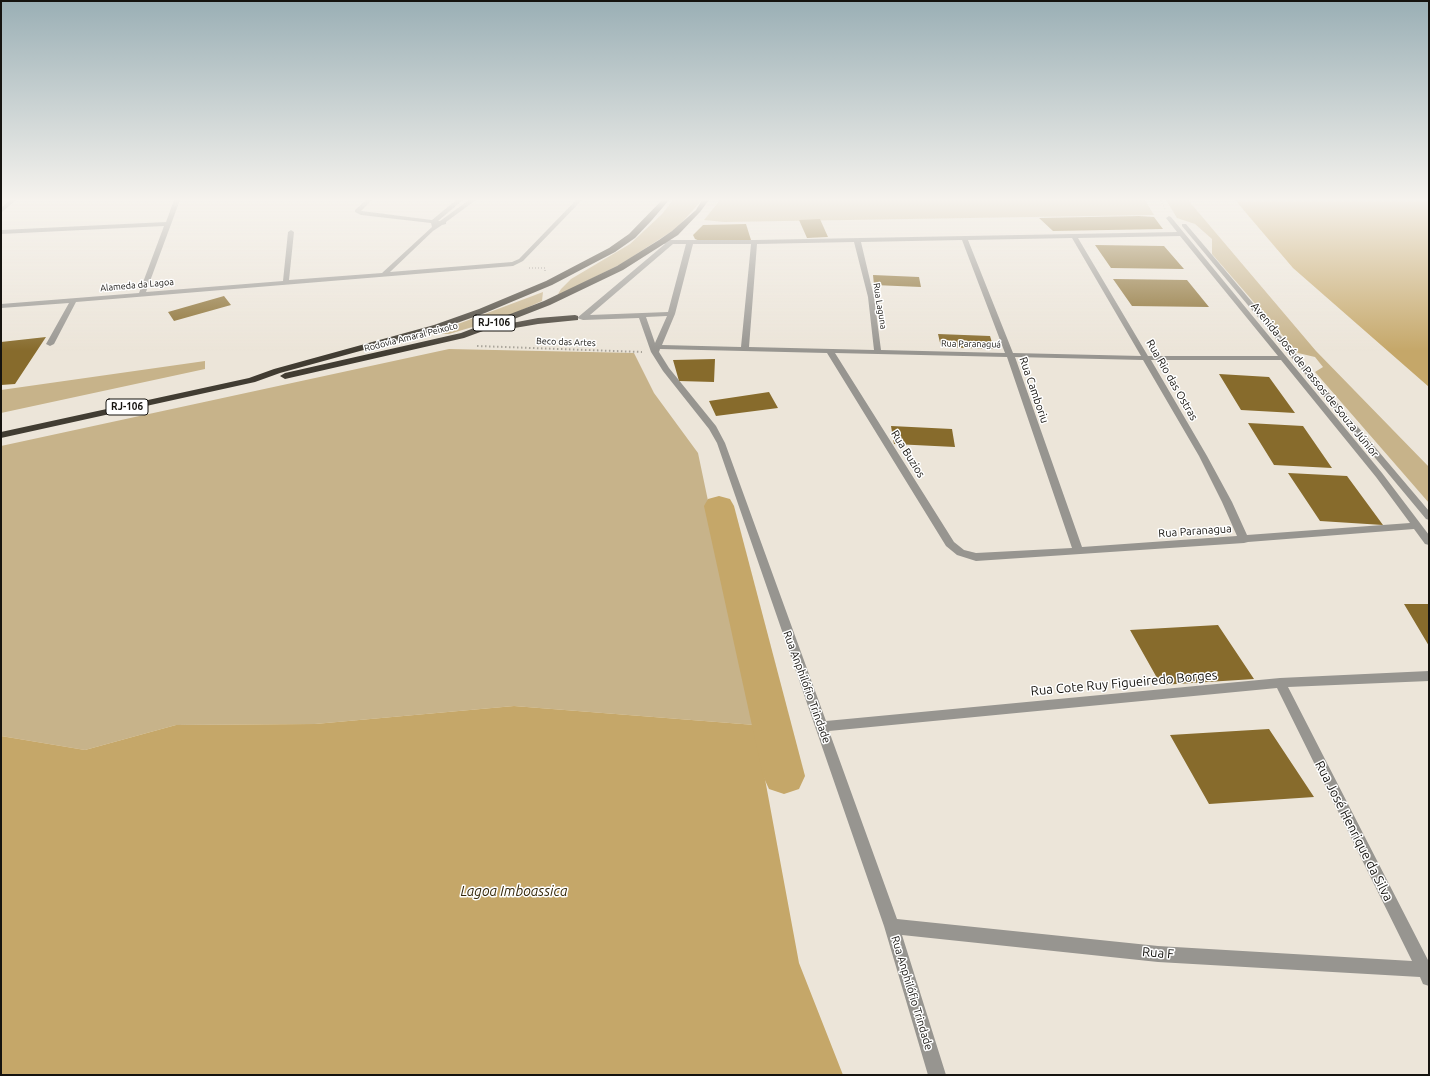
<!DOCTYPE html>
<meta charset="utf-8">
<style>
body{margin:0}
#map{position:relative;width:1430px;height:1076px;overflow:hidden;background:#ece5d9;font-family:Ubuntu,sans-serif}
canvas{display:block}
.frame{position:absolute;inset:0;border:2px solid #15130f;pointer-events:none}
</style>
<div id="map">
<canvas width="1430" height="1076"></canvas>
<div class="frame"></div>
</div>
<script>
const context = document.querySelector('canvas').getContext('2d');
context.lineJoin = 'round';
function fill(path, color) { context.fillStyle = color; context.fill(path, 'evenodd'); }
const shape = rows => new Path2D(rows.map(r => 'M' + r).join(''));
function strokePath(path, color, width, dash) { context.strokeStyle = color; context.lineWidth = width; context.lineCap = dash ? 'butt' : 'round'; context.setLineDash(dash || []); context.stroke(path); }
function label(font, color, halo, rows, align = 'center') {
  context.font = font + ' Ubuntu,sans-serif'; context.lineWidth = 3; context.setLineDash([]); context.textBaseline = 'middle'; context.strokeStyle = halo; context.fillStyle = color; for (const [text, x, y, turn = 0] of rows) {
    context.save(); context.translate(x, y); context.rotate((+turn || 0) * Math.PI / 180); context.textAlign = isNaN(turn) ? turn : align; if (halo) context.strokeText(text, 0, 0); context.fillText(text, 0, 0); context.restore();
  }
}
const green = shape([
 [673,200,702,200,677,228,621,264,557,296,561,289,571,279,630,244,662,214],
 [720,200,1145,200,1154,215,724,222,704,220],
 [1166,200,1188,200,1316,351,1429,467,1429,503,1315,372,1323,367,1315,357,1298,353,1212,254,1212,239,1195,224,1177,218],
 [543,292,542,301,506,317,449,334,436,334,442,330],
 [449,349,634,353,654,393,698,453,755,725,514,706,315,724,176,725,85,750,1,736,1,446],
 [205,361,205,369,1,413,1,390]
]);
const water = shape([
 [1235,200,1429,200,1429,387,1293,268],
 [514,706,755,725,799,963,843,1075,1,1075,1,736,85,750,176,725,315,724]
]);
const river = shape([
 [719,496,730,499,734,506,805,776,799,789,784,794,769,789,763,776,704,506,708,499,719,496]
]);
const building = shape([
 [1139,216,1154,217,1163,229,1053,231,1039,218],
 [820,219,828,237,807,238,799,220],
 [746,224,751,240,700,241,695,239,693,235,703,225],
 [1095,245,1164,246,1184,269,1111,268],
 [873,275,919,277,921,287,874,285],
 [1113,279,1187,280,1209,307,1132,306],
 [224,296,231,305,174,321,168,312],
 [938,334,990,336,994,349,941,347],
 [46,337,15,384,1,385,1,342],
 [715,359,714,382,679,381,673,360],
 [1219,374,1269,377,1295,413,1241,410],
 [769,392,778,408,716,416,709,401],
 [1248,423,1303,426,1332,468,1274,465],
 [891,426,952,429,955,447,894,444],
 [1288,473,1347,476,1383,525,1320,521],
 [1404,604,1429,604,1429,646],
 [1218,625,1254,679,1161,685,1130,630],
 [1269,729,1314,797,1209,804,1170,735]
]);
const pathFar1 = shape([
 [1161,200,1165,209],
 [529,268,545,268,545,271]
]);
const path = shape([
 [477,346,642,352]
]);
const minor = shape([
 [10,200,16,200,1,213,1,208,10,200],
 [174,200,180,200,146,292,283,281,288,232,291,230,294,232,289,280,382,273,432,227,431,223,361,215,355,212,355,210,366,200,372,200,361,211,362,211,432,220,456,200,463,200,438,221,440,221,469,200,476,200,446,222,446,224,442,225,433,231,390,272,512,262,519,259,576,200,582,200,523,261,513,266,76,302,54,344,50,346,46,344,69,303,1,308,1,304,139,293,164,226,1,234,1,230,166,222,174,200],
 [1169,216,1171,217,1382,473,1429,535,1429,545,1425,544,1414,529,1248,542,1244,543,976,561,957,555,946,546,827,353,660,349,659,352,669,368,716,426,725,443,826,721,1280,678,1429,671,1429,681,1288,687,1429,962,1429,986,1423,984,1420,977,1158,962,902,935,946,1075,928,1075,884,926,717,443,709,429,663,371,651,352,639,318,583,320,577,318,665,244,660,243,660,241,662,240,754,240,1177,232,1166,218,1169,216],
 [1180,236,1278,356,1148,356,1078,238,1180,236],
 [1072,238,1141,356,1013,353,968,240,1072,238],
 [962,240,1005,353,881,350,874,297,861,242,962,240],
 [854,242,868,297,874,350,749,347,757,244,854,242],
 [673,244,686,244,668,312,590,315,673,244],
 [693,244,751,244,741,347,662,345,675,314,693,244],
 [667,316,655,343,646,317,667,316],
 [835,353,1007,357,1072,548,976,553,964,550,954,542,835,353],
 [1015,357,1143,360,1199,456,1222,502,1237,536,1082,547,1015,357],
 [1151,360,1281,360,1376,477,1410,523,1247,535,1232,502,1207,456,1151,360],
 [1277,688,1412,961,1158,946,897,919,829,731,1277,688],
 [1182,224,1186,224,1429,511,1429,520,1426,519,1182,226,1182,224]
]);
const highway = shape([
 [662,200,669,200,652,220,635,238,615,252,552,285,485,313,440,329,280,373,255,382,1,438,1,432,249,378,274,369,434,325,479,309,546,281,609,248,629,234,662,200],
 [702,200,709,200,700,212,678,235,623,270,550,305,496,326,538,318,575,315,578,316,578,320,538,324,497,331,494,330,494,327,464,338,285,379,280,376,285,373,461,333,544,301,617,266,659,240,672,231,696,210,702,200]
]);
const farStreetnames = [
 ["Alameda da Lagoa",137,285,-5],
 ["Rua Laguna",880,306,81],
 ["Rodovia Amaral Peixoto",411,337,-14],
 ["Beco das Artes",566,342,2],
 ["Rua Paranaguá",971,344,1]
];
const shields = [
 [494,323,42],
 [127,407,42]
];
const shieldNames = [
 ["RJ-106",494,323],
 ["RJ-106",127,407]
];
const streetNames = [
 ["Rua Rio das Ostras",1172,380,60],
 ["Avenida José de Passos de Souza Júnior",1315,380,51],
 ["Rua Camboriu",1034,390,71],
 ["Rua Buzios",908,454,58],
 ["Rua Paranagua",1195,531,-4],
 ["Rua Anphilófio Trindade",807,687,70],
 ["Rua Anphilófio Trindade",912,993,73]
];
const nearStreetnames = [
 ["Rua Cote Ruy Figueiredo Borges",1124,683,-5],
 ["Rua José Henrique da Silva",1354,831,63],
 ["Rua F",1158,953,5]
];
const nearWaternames = [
 ["Lagoa Imboassica",514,891]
];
fill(green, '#c7b38a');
fill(water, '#c5a769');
fill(river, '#c5a769');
fill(building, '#876b2c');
strokePath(pathFar1, '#a8a399', 1.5, [1, 2]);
strokePath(path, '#a8a399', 2, [1.5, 2.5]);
fill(minor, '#979590');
fill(highway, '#413c32');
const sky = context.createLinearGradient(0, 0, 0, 351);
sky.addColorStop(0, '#9aafb5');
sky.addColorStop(0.57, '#f6f3ee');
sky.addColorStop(1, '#f6f3ee00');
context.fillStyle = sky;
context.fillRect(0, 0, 1430, 351);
label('9px', '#15130f', '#fff', farStreetnames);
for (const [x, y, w] of shields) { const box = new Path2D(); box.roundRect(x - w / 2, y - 8, w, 16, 3); context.fillStyle = '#fff'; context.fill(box); strokePath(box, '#15130f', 1); }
label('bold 10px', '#15130f', null, shieldNames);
label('11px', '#15130f', '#fff', streetNames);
label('13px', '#15130f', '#fff', nearStreetnames);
label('italic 14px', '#35280b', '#fff', nearWaternames);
</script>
